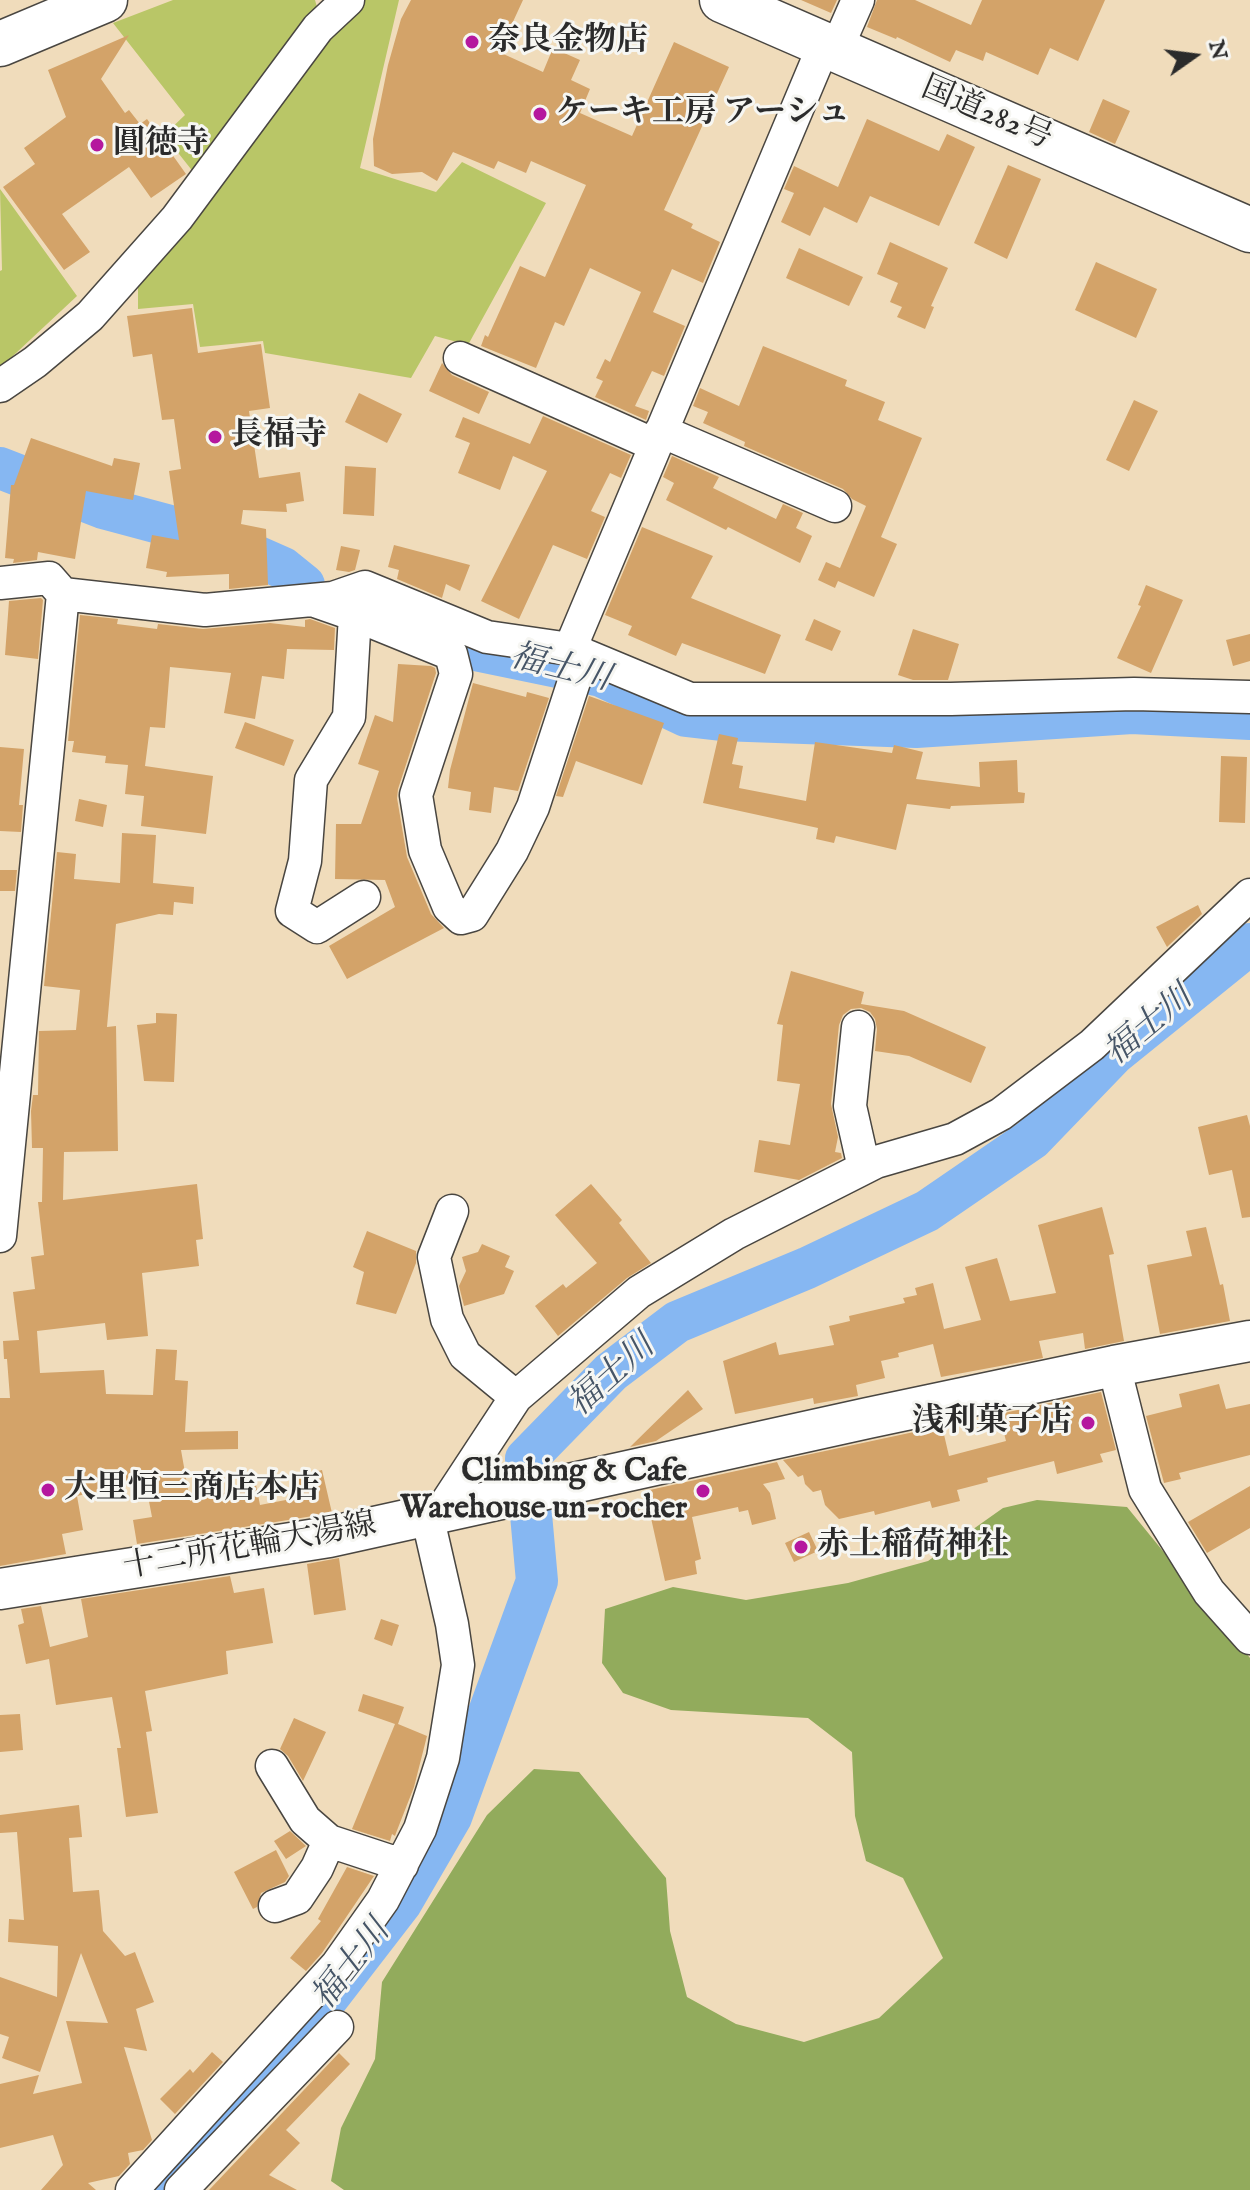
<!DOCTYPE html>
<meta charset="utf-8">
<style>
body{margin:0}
#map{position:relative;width:1250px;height:2190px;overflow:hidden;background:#f0dcbb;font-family:"IM FELL English",serif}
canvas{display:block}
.north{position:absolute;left:1154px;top:16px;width:80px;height:80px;-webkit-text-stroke:6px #f6f6f2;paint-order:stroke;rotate:76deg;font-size:22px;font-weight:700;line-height:32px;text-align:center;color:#2b2b2b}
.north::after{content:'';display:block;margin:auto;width:28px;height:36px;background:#2b2b2b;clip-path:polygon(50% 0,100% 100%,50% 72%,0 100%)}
</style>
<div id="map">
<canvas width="1250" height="2190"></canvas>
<div class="north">N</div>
</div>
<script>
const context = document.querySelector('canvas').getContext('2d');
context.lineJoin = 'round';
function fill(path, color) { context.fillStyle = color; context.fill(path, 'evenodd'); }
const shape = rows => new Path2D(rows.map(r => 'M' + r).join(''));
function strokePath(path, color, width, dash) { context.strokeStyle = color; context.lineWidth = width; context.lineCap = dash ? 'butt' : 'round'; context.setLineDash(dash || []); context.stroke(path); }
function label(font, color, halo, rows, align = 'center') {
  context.font = font + ' "IM FELL English","Noto Serif JP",serif'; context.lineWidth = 6; context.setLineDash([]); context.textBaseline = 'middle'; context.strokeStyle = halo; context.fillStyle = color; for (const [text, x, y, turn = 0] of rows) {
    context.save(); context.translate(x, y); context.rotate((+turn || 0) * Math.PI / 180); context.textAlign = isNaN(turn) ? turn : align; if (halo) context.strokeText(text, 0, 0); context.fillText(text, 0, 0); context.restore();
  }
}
const green = shape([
 [173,0,315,0,320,18,198,178,164,135,185,115,113,23],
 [365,0,399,0,360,168,436,192,462,162,546,203,468,345,435,336,411,378,265,353,263,341,200,347,193,304,138,309,138,279,308,65],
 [0,189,77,296,0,368,0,271,2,270]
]);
const forest = shape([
 [1037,1500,1127,1507,1250,1658,1250,2190,344,2190,331,2181,341,2128,375,2059,382,1982,487,1815,534,1769,579,1772,666,1878,670,1931,687,1997,736,2024,804,2042,879,2018,943,1958,903,1878,866,1861,855,1816,852,1752,808,1718,671,1710,623,1693,602,1663,605,1609,673,1587,746,1600,848,1583,928,1561,1003,1508]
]);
const river = shape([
 [0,468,103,508,215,538,283,568,304,585],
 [411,627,475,650,601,676,686,716,721,720,916,727,1132,713,1250,719],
 [156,2190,212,2132,225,2122,276,2065,401,1903,451,1817,537,1581,526,1459,611,1372,677,1322,807,1268,927,1211,1032,1139,1114,1054,1250,944]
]);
const building = shape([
 [411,0,523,0,499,52,543,72,553,48,580,60,571,80,590,89,580,113,632,136,674,42,729,67,664,210,693,224,691,228,720,242,703,283,672,269,653,312,685,326,664,376,652,371,635,406,649,411,646,420,595,397,603,381,596,378,605,359,610,362,641,292,590,268,564,326,555,322,536,368,481,346,485,335,488,337,520,266,545,277,586,185,531,161,526,173,498,161,494,169,453,152,437,181,422,172,392,174,374,166,373,139,388,65,401,19],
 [801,0,837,0,831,13],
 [877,0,915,0,971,25,982,0,1105,0,1078,61,1050,48,1038,75,986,52,983,61,956,50,950,62,897,37,896,39,867,27],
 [129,35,101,79,125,113,129,110,140,124,147,119,186,174,151,198,129,167,62,214,90,252,64,270,3,187,35,164,24,148,66,117,48,70],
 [1103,99,1130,111,1115,144,1089,132],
 [867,119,939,151,947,134,975,147,939,226,870,196,857,223,824,207,810,236,781,222,794,193,784,189,794,166,838,187],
 [1008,165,1041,179,1007,259,974,243],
 [890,242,948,268,931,306,934,307,925,329,897,317,902,307,890,302,898,283,877,274],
 [799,248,863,277,849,306,786,278],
 [1096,262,1157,289,1136,338,1075,310],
 [192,308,198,353,261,344,270,408,249,411,259,478,300,472,304,501,286,504,287,512,243,510,241,524,266,529,268,585,229,589,229,574,166,577,167,572,146,568,152,535,179,540,169,471,181,469,174,419,162,420,152,354,133,357,127,316],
 [763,346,847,380,845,386,885,402,878,420,922,438,881,537,897,544,874,597,838,581,835,588,818,580,826,562,840,568,866,506,852,499,843,489,744,446,745,442,703,423,708,412,693,406,700,388,739,406],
 [442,363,452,375,489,392,479,414,429,391],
 [359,393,402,414,387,443,345,422],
 [1134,400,1158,411,1129,471,1106,460],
 [543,416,631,455,621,478,610,473,591,511,605,517,587,559,553,545,519,619,481,601,547,471,513,456,500,490,458,473,470,443,455,437,463,417,530,444],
 [31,438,112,466,114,458,140,463,133,500,86,491,75,559,38,552,37,560,13,563,14,559,5,558,11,485,14,485],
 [672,456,719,477,713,488,776,519,783,504,803,513,796,528,812,536,800,563,728,527,726,530,666,500,674,483,663,477],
 [345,466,376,468,374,516,343,514],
 [642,527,713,556,691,598,781,635,765,674,682,643,676,656,628,635,632,626,605,615],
 [394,545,470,565,460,591,446,584,442,598,397,579,399,570,388,567],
 [341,546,360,550,355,570,349,572,336,570],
 [1146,585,1183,600,1151,673,1117,658,1141,606,1138,605],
 [41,598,43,600,38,659,5,655,9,601],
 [80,615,118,619,117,624,157,629,158,624,203,629,270,623,305,627,305,620,310,619,335,628,334,650,287,649,284,679,262,676,255,719,224,713,231,673,170,667,165,728,150,727,145,766,213,776,206,834,141,826,144,796,125,794,128,765,105,763,106,756,72,752,74,741,68,741],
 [814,619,841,631,832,651,805,640],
 [913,629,959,644,948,680,913,680,898,675],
 [1250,634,1250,661,1233,666,1226,640],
 [398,664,431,666,435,668,436,673,398,789,397,798,407,857,431,914,444,928,347,979,329,946,395,907,385,880,335,879,336,824,361,824,379,771,358,764,375,715,393,722],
 [473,683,526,697,527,692,549,698,518,791,494,787,491,813,469,810,471,792,448,788,450,770],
 [589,696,664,723,642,785,576,761,563,797,556,796],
 [245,722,294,740,284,766,235,748],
 [719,734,738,738,732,764,743,766,739,788,806,801,815,742,892,753,894,745,923,752,916,779,980,787,979,762,1017,760,1018,792,1025,793,1024,803,951,806,950,809,907,804,896,850,836,836,834,843,816,839,818,828,703,803],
 [0,747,24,749,19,805,23,805,21,832,0,831],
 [1221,756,1247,757,1245,823,1219,822],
 [79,799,107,805,103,827,75,821],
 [122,833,156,835,153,883,194,887,193,904,174,902,173,915,159,914,116,924,107,1027,116,1026,118,1151,64,1152,63,1200,197,1184,203,1239,196,1240,199,1266,142,1273,148,1336,107,1340,105,1323,37,1331,40,1373,104,1370,106,1394,153,1395,156,1349,177,1350,175,1380,188,1381,185,1432,238,1431,238,1449,181,1450,190,1501,256,1485,260,1505,296,1498,291,1478,322,1470,332,1513,137,1544,133,1520,152,1517,145,1481,77,1496,83,1530,62,1534,66,1554,0,1566,0,1398,10,1398,7,1359,4,1359,3,1341,19,1340,13,1292,35,1289,31,1257,44,1255,38,1202,42,1202,43,1148,32,1148,31,1111,33,1095,38,1095,39,1031,76,1030,80,990,44,986,57,852,76,854,74,879,120,883],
 [0,870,17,870,15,891,0,891],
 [1198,905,1202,914,1167,947,1156,927],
 [791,971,864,992,861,1004,904,1011,986,1047,971,1083,909,1056,875,1051,877,1029,875,1019,870,1012,861,1008,851,1009,843,1015,839,1025,831,1104,838,1137,835,1152,841,1153,842,1158,799,1180,754,1172,759,1140,790,1145,800,1084,777,1081,783,1025,777,1024],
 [156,1013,177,1014,174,1082,144,1081,137,1025,156,1023],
 [1247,1115,1250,1126,1250,1217,1242,1218,1232,1170,1209,1175,1198,1127],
 [591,1184,622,1220,619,1223,651,1263,627,1278,558,1336,535,1306,563,1284,566,1288,597,1263,555,1215],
 [1102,1207,1114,1254,1109,1255,1124,1341,1085,1349,1083,1333,1039,1341,1043,1358,941,1377,933,1344,898,1353,899,1357,881,1361,885,1378,856,1385,858,1396,814,1404,813,1398,735,1414,723,1361,776,1342,779,1355,834,1345,829,1326,850,1321,849,1316,905,1303,903,1298,917,1295,915,1288,933,1283,944,1329,981,1320,965,1267,997,1258,1010,1301,1056,1293,1038,1225],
 [1206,1227,1220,1285,1223,1284,1230,1321,1160,1334,1147,1265,1192,1256,1186,1231],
 [367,1231,416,1251,416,1263,396,1314,356,1304,364,1272,353,1267],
 [482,1244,510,1256,505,1267,514,1271,504,1294,464,1306,459,1286,466,1271,462,1257,478,1252],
 [1219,1384,1226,1409,1250,1404,1250,1455,1179,1473,1181,1479,1164,1483,1146,1416,1182,1407,1179,1394],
 [688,1390,703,1409,656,1441,630,1447],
 [1101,1392,1116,1450,1100,1454,1103,1462,1057,1474,1054,1461,987,1478,988,1482,957,1490,960,1501,932,1508,930,1501,875,1515,874,1511,839,1519,825,1505,821,1490,813,1492,805,1484,803,1475,798,1477,783,1460,942,1426,949,1456,1006,1441,999,1414],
 [777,1462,785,1479,763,1484,770,1493,776,1519,752,1525,748,1510,739,1512,738,1507,692,1517,701,1559,695,1561,697,1574,665,1581,645,1491],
 [1250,1486,1250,1528,1207,1553,1188,1522],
 [809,1532,818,1551,794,1562,785,1543],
 [339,1558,346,1610,314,1615,307,1564],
 [230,1576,234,1593,264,1588,273,1643,226,1651,228,1674,145,1691,152,1731,146,1732,158,1813,126,1817,117,1748,121,1748,112,1697,56,1705,49,1659,26,1664,18,1625,24,1623,21,1609,41,1606,50,1647,88,1637,81,1599],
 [381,1619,399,1625,392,1646,374,1639],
 [363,1694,404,1707,398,1724,427,1736,414,1787,396,1833,395,1836,392,1834,390,1841,352,1829,395,1724,358,1711],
 [20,1714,23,1750,0,1752,0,1715],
 [294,1718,326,1732,303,1781,288,1756,280,1749],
 [79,1805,82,1837,69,1838,73,1892,99,1890,103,1931,125,1956,135,1952,154,2002,136,2009,147,2051,124,2047,152,2140,143,2150,128,2153,130,2164,119,2176,88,2183,96,2190,41,2190,63,2165,53,2135,0,2148,0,2084,39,2075,33,2094,82,2083,66,2021,108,2023,81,1953,40,2072,2,2058,9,2037,0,2034,0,1977,57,1997,58,1946,8,1942,9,1919,24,1920,17,1832,0,1833,0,1815],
 [290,1831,306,1846,286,1859,274,1841],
 [276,1850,289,1876,285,1882,261,1893,257,1907,253,1909,234,1872],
 [347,1867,374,1876,322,1953,306,1971,290,1958,321,1921,318,1919],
 [212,2052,223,2062,175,2114,160,2099,190,2069,193,2073],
 [339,2053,350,2064,286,2130,300,2143,269,2175,297,2190,209,2190]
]);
const minor = shape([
 [836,50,858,0],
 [460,358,655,445],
 [0,386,35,362,90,316,177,218,318,28,348,0],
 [661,431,835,506],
 [0,583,49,578,63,594,205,610,333,598,365,587,487,637,570,649,690,699,951,699,1134,694,1250,697],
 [312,600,355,615,451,654,456,674,416,795,425,850,449,907,461,918,472,915,512,851,533,807,583,654],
 [355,615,349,717,311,780,305,861,292,911,317,927,364,897],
 [570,649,824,45],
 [858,1027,850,1106,864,1168],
 [452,1211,434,1257,447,1319,465,1355,516,1397],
 [0,1236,63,594],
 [1114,1366,1145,1489,1209,1592,1250,1638],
 [441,1511,516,1397,639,1292,734,1234,876,1162,955,1139,1001,1114,1092,1045,1250,895],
 [272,1766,305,1820,329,1841,402,1865],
 [275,1906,297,1898,317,1868,329,1841],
 [132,2190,337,1965,383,1900,420,1829,443,1758,458,1665,452,1624,427,1515],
 [181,2190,337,2027]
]);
const major = shape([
 [0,1589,329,1537,868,1418,1114,1366,1250,1341]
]);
const highway = shape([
 [722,0,1250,230],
 [0,44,105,0]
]);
const markers = [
 [472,42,8,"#b5179e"],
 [540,114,8,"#b5179e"],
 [97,145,8,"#b5179e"],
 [215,437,8,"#b5179e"],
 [1088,1423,8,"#b5179e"],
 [48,1490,8,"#b5179e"],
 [703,1491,8,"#b5179e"],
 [801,1547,8,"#b5179e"]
];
const poiNames = [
 ["奈良金物店",488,42],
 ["ケーキ工房 アーシュ",556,114],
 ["圓徳寺",113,145],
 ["長福寺",231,437],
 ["浅利菓子店",1072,1423,"right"],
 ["Climbing & Cafe",687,1473,"right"],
 ["Warehouse un-rocher",687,1510,"right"],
 ["大里恒三商店本店",64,1490],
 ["赤土稲荷神社",817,1547]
];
const streetNames = [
 ["国道282号",986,115,23],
 ["十二所花輪大湯線",250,1548,-10]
];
const waterNames = [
 ["福士川",560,670,14],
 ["福士川",1150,1027,-40],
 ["福士川",613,1377,-42],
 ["福士川",353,1966,-52]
];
fill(green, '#b9c667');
fill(forest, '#92ab5c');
strokePath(river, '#86b7f2', 42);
fill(building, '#d3a369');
strokePath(minor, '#494641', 35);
strokePath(major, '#494641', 43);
strokePath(highway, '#494641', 47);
strokePath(minor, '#fff', 32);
strokePath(major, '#fff', 40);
strokePath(highway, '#fff', 44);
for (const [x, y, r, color] of markers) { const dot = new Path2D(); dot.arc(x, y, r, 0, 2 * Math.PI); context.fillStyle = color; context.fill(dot); strokePath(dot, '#f6f6f2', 3); }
label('bold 32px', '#2b2b2b', '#f6f6f2', poiNames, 'left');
label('32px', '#2b2b2b', '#f6f6f2', streetNames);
label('italic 34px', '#465567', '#f6f6f2', waterNames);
</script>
